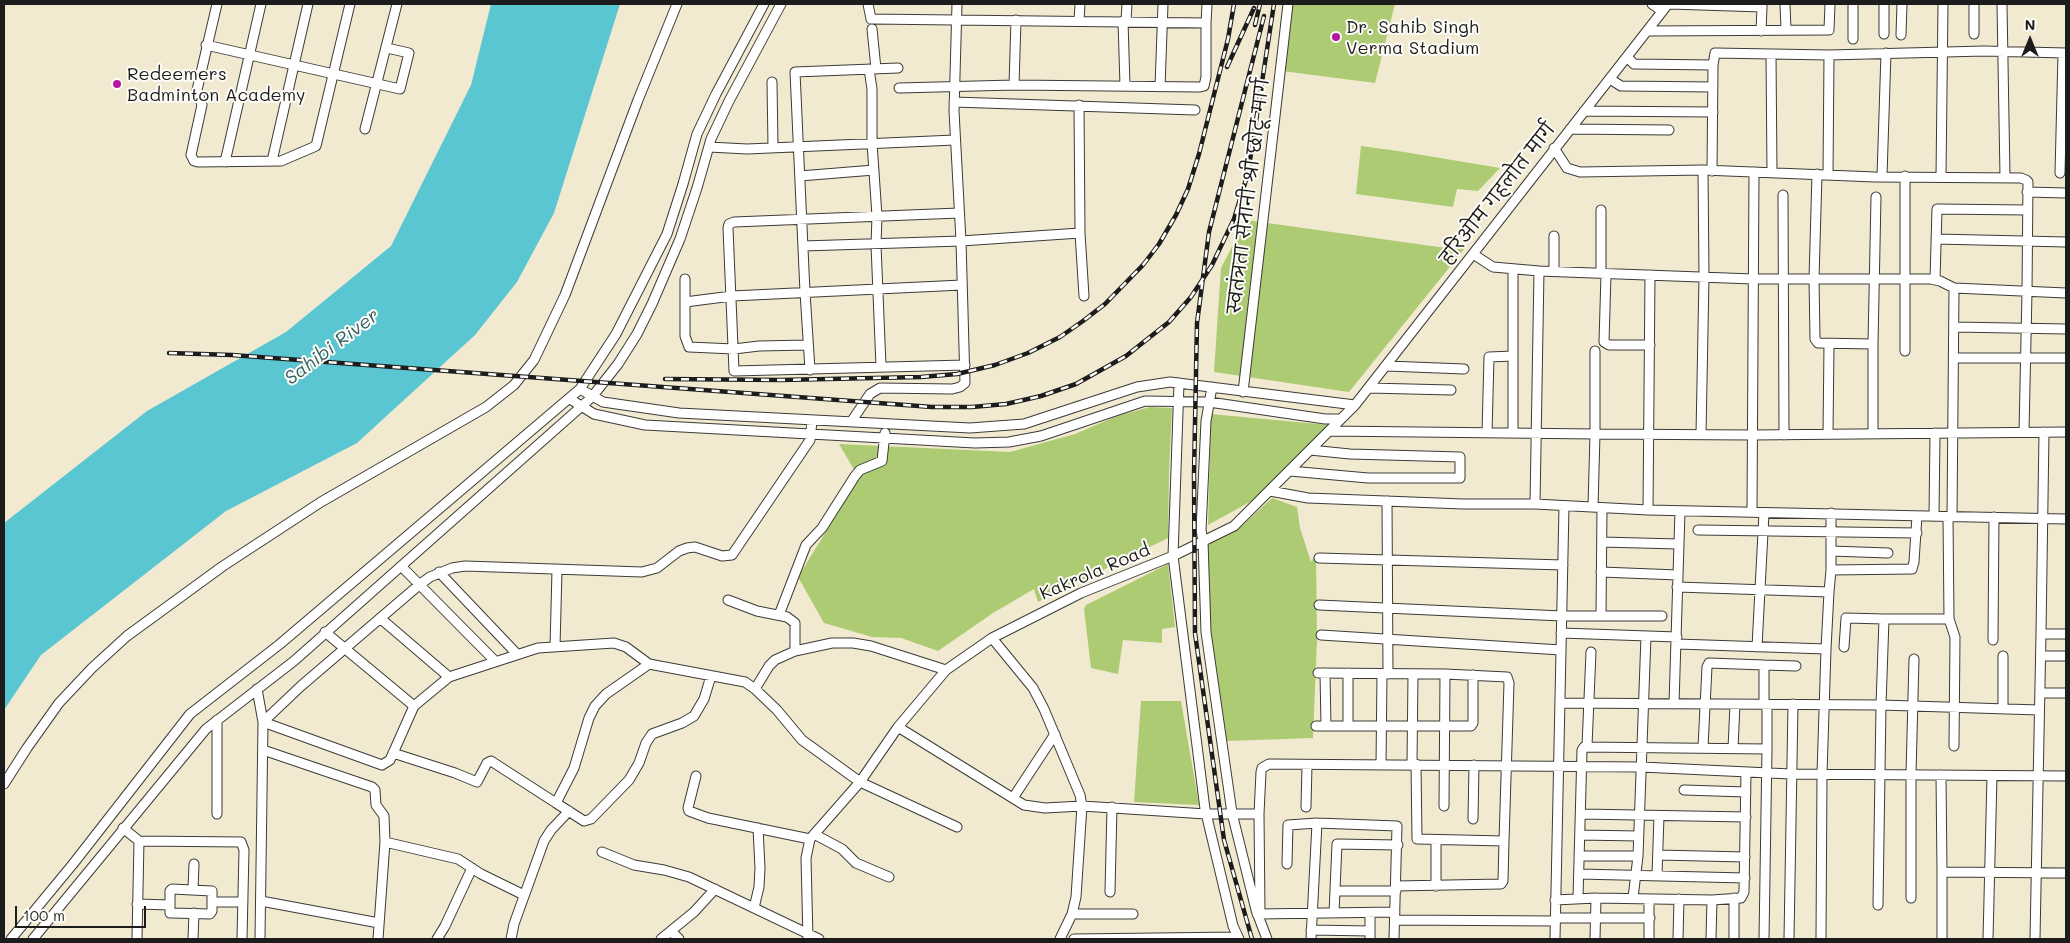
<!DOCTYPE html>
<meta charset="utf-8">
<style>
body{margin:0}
#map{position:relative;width:2070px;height:943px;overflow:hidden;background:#f1ead1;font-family:Mali,sans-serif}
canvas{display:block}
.frame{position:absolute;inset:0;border:5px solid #1c1c1c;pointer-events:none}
.north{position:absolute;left:2005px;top:15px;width:50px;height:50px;-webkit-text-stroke:4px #fdfcf7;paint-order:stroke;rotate:0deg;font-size:14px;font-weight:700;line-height:20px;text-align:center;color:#1c1c1c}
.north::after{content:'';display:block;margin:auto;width:18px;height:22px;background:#1c1c1c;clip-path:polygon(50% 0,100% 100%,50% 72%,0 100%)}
.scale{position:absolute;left:15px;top:906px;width:131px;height:22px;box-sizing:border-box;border:2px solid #1c1c1c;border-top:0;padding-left:6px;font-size:15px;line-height:18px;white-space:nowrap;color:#1c1c1c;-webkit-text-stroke:4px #fdfcf7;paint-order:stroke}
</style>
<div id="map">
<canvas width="2070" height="943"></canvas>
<div class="frame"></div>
<div class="north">N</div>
<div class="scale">100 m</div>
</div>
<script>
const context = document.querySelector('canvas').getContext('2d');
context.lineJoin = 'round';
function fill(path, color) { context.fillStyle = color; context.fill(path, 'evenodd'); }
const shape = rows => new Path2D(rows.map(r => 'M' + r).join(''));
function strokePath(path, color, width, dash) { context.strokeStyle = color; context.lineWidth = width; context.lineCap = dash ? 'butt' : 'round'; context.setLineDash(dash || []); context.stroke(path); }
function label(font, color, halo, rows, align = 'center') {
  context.font = font + ' Mali,"Playpen Sans Deva",sans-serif'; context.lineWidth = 4; context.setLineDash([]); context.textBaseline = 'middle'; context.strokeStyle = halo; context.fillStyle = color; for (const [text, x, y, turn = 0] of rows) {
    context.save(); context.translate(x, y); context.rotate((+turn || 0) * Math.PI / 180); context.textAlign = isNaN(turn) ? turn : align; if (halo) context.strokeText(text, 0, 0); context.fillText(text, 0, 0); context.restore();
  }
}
const green = shape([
 [1289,4,1395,4,1375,83,1282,71],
 [1361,146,1398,151,1500,168,1478,191,1457,189,1453,207,1356,194],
 [1246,220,1453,249,1465,248,1349,392,1214,372,1221,268],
 [1150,407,1172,408,1169,471,1168,538,1038,602,1034,589,993,613,938,651,901,638,872,637,824,623,798,577,859,478,839,444,1010,452,1075,434,1117,416],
 [1211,414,1329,425,1257,498,1208,525],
 [1272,498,1297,507,1300,528,1311,562,1316,553,1317,640,1313,738,1227,741,1209,624,1207,545,1242,526],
 [1168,564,1175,627,1162,629,1162,643,1123,640,1118,674,1091,668,1084,609,1086,605],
 [1141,701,1181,701,1199,805,1134,802]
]);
const water = shape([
 [491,4,620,4,554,213,517,282,475,335,357,443,226,511,41,655,4,710,4,523,147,411,286,332,391,246,471,85]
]);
const minor = shape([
 [217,4,197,90,202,105,191,155,194,161,198,162,281,161,316,146,350,4],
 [868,4,871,19,1206,23,1207,4],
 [1652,4,1662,11],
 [1670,4,1762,7,1762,4],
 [1785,4,1786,30],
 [1884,4,1884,34],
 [1974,4,1974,34],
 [2002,4,2005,177],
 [1079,21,1080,4],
 [1123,21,1125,86],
 [1126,21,1127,4],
 [872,29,876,69],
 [1647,31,1829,30,1830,4],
 [1761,31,1762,7],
 [1901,35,1902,4],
 [1853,39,1853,4],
 [206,45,400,89,409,53,387,48],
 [1771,54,1772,172],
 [1627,57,1634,64,1713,65,1715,53,1829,55,1984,51,2066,53],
 [869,69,872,89,872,143,877,216,876,245,881,366],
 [1610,79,1621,86,1713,87],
 [772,82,773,147],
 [1014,85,1016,20],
 [1160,87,1163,4],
 [899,88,1014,85,1200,87,1204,86,1206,77,1206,23],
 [954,102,1195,110],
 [1079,105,1080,233,1084,296],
 [1584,111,1713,112],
 [365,129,397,4],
 [1570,129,1669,130],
 [709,147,747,149,955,140],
 [1554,148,1567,168,1580,172,1703,170,1875,177,2021,178,2026,180,2028,182,2027,292,2024,432],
 [272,161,308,4],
 [225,162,261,4],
 [1712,171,1713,65],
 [2060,173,2063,53],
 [1817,174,1814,279,1815,339,1818,343,1873,344,1876,197],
 [1828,175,1829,55],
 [800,176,874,170],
 [1882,176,1886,53],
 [1941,177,1943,4],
 [2027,192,2066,193],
 [1783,195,1784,435],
 [959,213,734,222,729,224,728,228,734,371,965,365],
 [1554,236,1554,271],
 [1936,239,2066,242],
 [803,246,961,241,1080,233],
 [1473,254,1493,267,1539,271,1535,504],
 [1513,270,1513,433],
 [1539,271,1753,279,1931,279,1940,281,1954,288,2066,293],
 [1601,273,1601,210],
 [1606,274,1604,342,1609,345,1650,345],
 [685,279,685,336,689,347,734,349,759,346,808,345],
 [1935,280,1937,209,2027,210],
 [685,302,732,296,962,285],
 [1955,327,2066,329],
 [1595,351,1595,434,1752,435,2066,432],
 [1905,351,1905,176],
 [1954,358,2066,358],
 [1387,366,1464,369],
 [810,370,805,292,795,72,898,68],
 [1179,383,1173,556,1205,809,1233,926,1239,939],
 [1212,387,1206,421,1201,530,1203,541,1206,632,1232,813,1256,910,1267,939],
 [1369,388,1451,390],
 [580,389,603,402,679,413,970,428,1024,424,1137,387,1170,382,1355,405],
 [1243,392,1288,4],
 [570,399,594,414,645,425,975,443,1009,442,1041,436,1145,401,1209,402,1325,419,1341,419],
 [851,422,870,394,880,388,952,389,960,387,965,383,961,241,954,111,957,4],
 [1329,431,1595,434,1593,507],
 [2044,432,2041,634,2066,634],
 [1487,433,1489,357,1513,356],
 [1701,434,1704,277,1703,170],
 [1828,434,1829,344],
 [1873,434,1873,344],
 [1290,471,1368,478,1460,478,1460,457,1350,454,1310,450],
 [1270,491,1308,498,1463,504,1535,504,1648,510,2066,519],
 [1387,501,1388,674],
 [1648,510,1650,275],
 [1752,512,1754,172],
 [1934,516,1935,433],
 [1952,517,1954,288],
 [1698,530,1917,533],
 [1602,542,1678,544],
 [1831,551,1888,553],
 [1319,558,1563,565],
 [401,566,495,661],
 [1831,570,1912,569,1914,562,1917,516],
 [439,572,516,653],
 [1601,572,1678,575],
 [1677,587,1829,592,1831,570,1831,513],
 [728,600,757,611,787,617,795,623,795,651,775,660,769,666,755,689],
 [1319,605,1562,616,1662,616],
 [779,615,806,545,822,528,855,476,860,470,882,461,885,433],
 [1601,616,1602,508],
 [380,618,449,677],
 [1949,619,1955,637,1954,746],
 [325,632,414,706],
 [1561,633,1677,637],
 [1321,635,1561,650],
 [992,638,1033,688,1044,709,1080,795,1082,806,1076,897,1072,914,1060,939],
 [1993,640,1994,517],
 [1677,644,1826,649,1829,592],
 [555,647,557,570],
 [1757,647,1764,513],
 [1844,647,1846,618,1884,619],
 [795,651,832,643,853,643,871,646,946,670],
 [2041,656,2066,656],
 [649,664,606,694,595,706,589,718,574,768,556,803,584,821,591,819,629,780,639,763,646,743,652,734,682,723,694,716,704,699,711,676],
 [1764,665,1796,666],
 [1318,673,1445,674,1507,677,1509,683,1504,841,1417,839,1416,764],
 [1325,673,1326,726],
 [257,689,263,722,382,765,390,760,414,706,449,677,538,648,614,643,626,647,649,664,745,682,755,689,777,710,802,740,860,782,957,827],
 [2040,693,2066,693],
 [1560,703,1881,705,1884,619,1949,619,1948,517],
 [1674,704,1680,511],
 [2003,709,2003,656],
 [217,720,217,814],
 [1316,726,1471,726,1473,723,1473,675],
 [1348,726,1348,673],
 [898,727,1024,805,1045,808,1082,806,1206,814,1259,814,1261,772,1262,768,1269,764,1641,767,1791,774,2066,776],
 [1587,746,1591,652],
 [1703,747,1707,667,1709,663,1764,665,1764,704],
 [1733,748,1735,705],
 [1767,749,1767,704],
 [263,750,372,787,375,790,376,805,384,816,385,842],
 [393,753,455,773,477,782,487,763,491,761,556,803],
 [1412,764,1413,674],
 [1381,765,1382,674],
 [1941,775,1942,872,2066,873],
 [696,776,688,808,689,811,708,818,810,839],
 [4,784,27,748,59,703,92,668,127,636,223,566,321,502,486,407,514,385,534,360,565,295,638,100,677,4],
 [1684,790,1746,792],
 [1013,798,1055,734],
 [1444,806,1445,674],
 [1306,807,1307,765],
 [1259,814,1260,912],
 [1581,814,1746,817],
 [1473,819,1474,765],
 [123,828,139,841,241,842,244,850,242,939],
 [814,834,842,849,856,863,889,877],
 [1580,835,1638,836],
 [602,852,634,865,664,870,689,877,819,939],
 [1658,855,1745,857],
 [1579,856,1638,856],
 [1287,864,1288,825,1317,823,1397,826,1394,939],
 [1579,874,1745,878],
 [1657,875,1659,816],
 [1396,886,1501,884,1503,881,1504,841],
 [1436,886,1436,840],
 [193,889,194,864],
 [1335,891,1396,891],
 [1110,892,1112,807],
 [1578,898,1582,750,1584,747,1767,749,1764,939],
 [1633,898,1638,856,1646,636],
 [1911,898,1911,774,1914,659],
 [1649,899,1649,939],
 [1555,900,1596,898,1712,900,1741,898,1744,892,1746,772],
 [261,901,379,923],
 [212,902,243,902],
 [137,904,170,905,170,891,172,889,212,891,212,911,210,914,172,913,170,913,170,905],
 [1878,905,1881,705,2039,710],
 [754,908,759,887,760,868,758,828],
 [1334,913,1337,844,1398,845],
 [1072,914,1133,914],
 [1257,914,1395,912],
 [1555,918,1650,918],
 [1395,920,1555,921],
 [1311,930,1370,931],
 [671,931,679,939],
 [11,939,73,864,190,714,280,644,580,389,616,334,667,234,683,184,697,134,716,94,764,4],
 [33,939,206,729,294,661,592,397,618,364,637,334,652,304,680,239,697,188,711,139,729,101,781,4],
 [137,939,139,841],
 [193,939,194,913],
 [260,939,263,722,301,686,419,585,430,577,452,568,465,566,642,572,657,568,679,551,687,548,695,547,722,556,732,555,810,440,812,421],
 [378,939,385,842,458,859,481,874,524,895],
 [437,939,445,926,472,868],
 [511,939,514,924,544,841,551,830,569,811],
 [661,939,694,912,715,889],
 [808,939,806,858,810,839,860,782,898,727,946,670,992,638,1081,593,1173,556,1234,526,1355,405,1668,4],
 [1074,939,1238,937],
 [1311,939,1317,823],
 [1370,939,1370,913],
 [1555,939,1564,506],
 [1595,939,1596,898],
 [1678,939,1679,899],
 [1711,939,1712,900],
 [1734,939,1734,898],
 [1789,939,1793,704],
 [1821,939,1822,774,1826,649],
 [1942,939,1942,872],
 [1988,939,1992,776],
 [2035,939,2041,634]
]);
const rail = shape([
 [1255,25,1260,4],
 [1227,67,1254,8],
 [169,353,232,355,932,407,972,407,1006,404,1041,396,1076,384,1126,356,1169,322,1191,297,1212,265,1234,219,1248,173,1274,4],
 [665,379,781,380,921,377,957,374,995,365,1028,353,1060,337,1083,321,1105,304,1143,265,1159,244,1176,215,1188,189,1199,154,1228,39,1234,4],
 [1252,939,1224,840,1195,633,1194,475,1197,323,1209,232,1264,16]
]);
const markers = [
 [1336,37,5,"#b5179e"],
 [117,84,5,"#b5179e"]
];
const poiNames = [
 ["Dr. Sahib Singh",1346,27],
 ["Verma Stadium",1346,48],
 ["Redeemers",127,74],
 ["Badminton Academy",127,95]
];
const streetNames = [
 ["हरिओम गहलोत मार्ग",1498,194,-52],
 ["स्वतंत्रता सेनानी श्री छोटू मार्ग",1249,196,-83],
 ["Kakrola Road",1095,572,-23]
];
const waterNames = [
 ["Sahibi River",332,347,-37]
];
fill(green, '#adcb72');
fill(water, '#5ac6d2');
strokePath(minor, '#3c3b37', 11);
strokePath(minor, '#fff', 9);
strokePath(rail, '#1c1c1c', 4.5);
strokePath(rail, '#fdfcf7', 2.5, [8]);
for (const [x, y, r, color] of markers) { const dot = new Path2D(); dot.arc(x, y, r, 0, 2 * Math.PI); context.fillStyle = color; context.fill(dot); strokePath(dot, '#fdfcf7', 2); }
label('18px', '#1c1c1c', '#fdfcf7', poiNames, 'left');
label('18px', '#1c1c1c', '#fdfcf7', streetNames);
label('italic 19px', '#356065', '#fdfcf7', waterNames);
</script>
